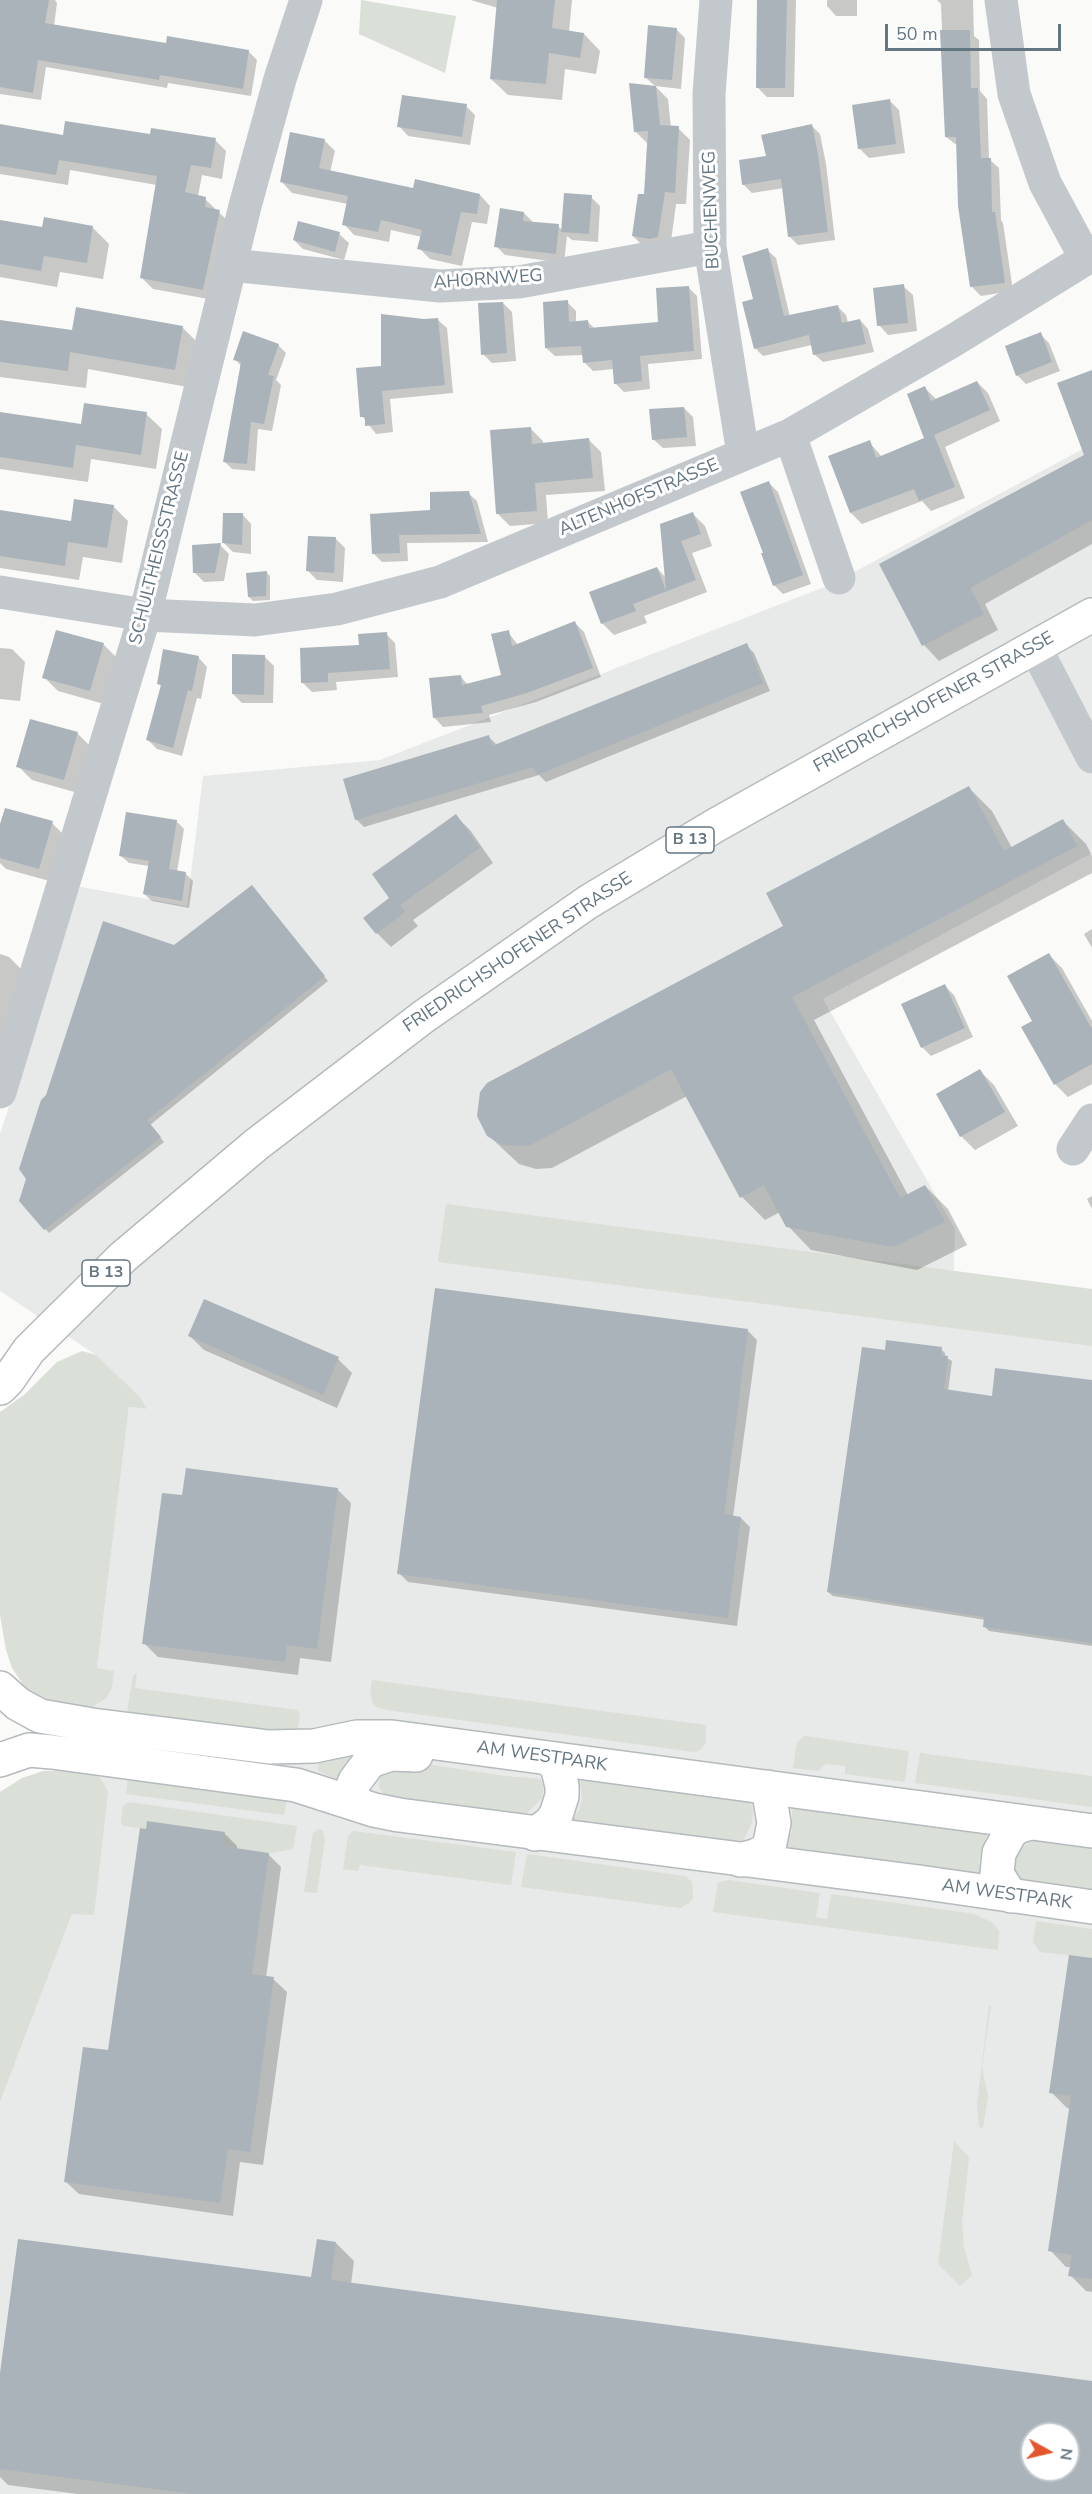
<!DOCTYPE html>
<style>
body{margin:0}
#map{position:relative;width:1092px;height:2494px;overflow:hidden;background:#fafaf8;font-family:"Nunito Sans",sans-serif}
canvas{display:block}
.north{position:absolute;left:1020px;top:2422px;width:60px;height:60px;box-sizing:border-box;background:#fff;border:2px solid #c1c8cd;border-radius:50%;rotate:98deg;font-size:16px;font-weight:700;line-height:24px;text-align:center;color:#657683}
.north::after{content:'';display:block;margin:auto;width:21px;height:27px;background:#e4572e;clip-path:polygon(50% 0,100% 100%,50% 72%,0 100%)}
.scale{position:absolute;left:885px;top:24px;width:176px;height:27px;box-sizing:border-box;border:3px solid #657683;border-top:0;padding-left:8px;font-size:18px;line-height:21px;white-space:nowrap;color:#657683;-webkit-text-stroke:4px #fff;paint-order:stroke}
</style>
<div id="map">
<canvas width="1092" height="2494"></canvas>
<div class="north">N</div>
<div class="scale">50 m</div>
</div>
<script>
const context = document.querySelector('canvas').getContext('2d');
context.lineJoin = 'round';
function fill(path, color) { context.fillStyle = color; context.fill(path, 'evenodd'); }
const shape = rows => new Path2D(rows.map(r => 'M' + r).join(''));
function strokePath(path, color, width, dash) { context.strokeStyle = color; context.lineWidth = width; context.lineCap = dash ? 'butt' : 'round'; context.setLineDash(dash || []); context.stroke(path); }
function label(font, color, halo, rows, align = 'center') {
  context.font = font + ' "Nunito Sans",sans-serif'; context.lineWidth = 6; context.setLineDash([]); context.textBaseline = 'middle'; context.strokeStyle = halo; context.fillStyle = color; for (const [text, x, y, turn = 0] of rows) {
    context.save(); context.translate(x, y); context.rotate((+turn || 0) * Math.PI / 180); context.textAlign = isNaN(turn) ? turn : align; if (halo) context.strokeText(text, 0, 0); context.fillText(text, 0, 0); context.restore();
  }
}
const built = shape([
 [1092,444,1092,853,823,999,955,1229,952,1326,1092,1344,1092,2494,0,2494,0,2102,72,1914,93,1697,129,1407,147,1409,96,1355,0,1291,0,1134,62,941,75,886,187,906,203,776,380,760,832,584],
 [1032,2434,1068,2434,1068,2470,1032,2470]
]);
const green = shape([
 [361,0,456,16,445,73,359,34],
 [446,1204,1092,1289,1092,1346,438,1262],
 [82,1351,96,1355,140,1397,147,1409,129,1407,97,1668,114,1671,112,1688,105,1699,87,1710,61,1708,28,1692,12,1668,6,1650,0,1615,0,1412,24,1395,57,1362],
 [137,1673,135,1688,297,1710,300,1713,297,1734,126,1717,133,1676],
 [372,1680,706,1725,706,1743,699,1751,694,1752,387,1710,376,1707,372,1701,370,1692],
 [805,1736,909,1751,905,1782,845,1774,845,1766,826,1764,818,1771,793,1768,797,1742],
 [372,1748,344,1782,318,1771,320,1753],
 [920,1753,1092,1776,1092,1807,915,1783],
 [399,1760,505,1776,541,1779,544,1786,542,1798,527,1813,520,1815,394,1797,384,1794,379,1787,380,1776,382,1771],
 [64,1770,89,1772,101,1779,108,1792,94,1915,72,1914,0,2102,0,1792,22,1778,43,1771],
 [579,1775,749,1796,753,1811,752,1823,742,1843,571,1821,579,1810,582,1799],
 [128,1777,287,1799,284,1815,126,1794],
 [129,1802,297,1826,293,1849,269,1853,222,1846,224,1832,148,1821,146,1829,124,1826,121,1824,123,1806],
 [796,1805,984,1832,987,1834,979,1860,981,1877,784,1849,792,1831,792,1808],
 [319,1829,323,1831,325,1840,317,1893,304,1892,313,1833],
 [353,1831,516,1852,511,1885,360,1865,358,1871,343,1869,348,1836],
 [1038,1838,1092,1843,1092,1894,1023,1881,1017,1875,1013,1867,1014,1858,1020,1848],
 [527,1854,685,1876,692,1882,693,1898,689,1903,680,1908,521,1887],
 [729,1880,820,1893,816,1917,827,1919,831,1894,975,1914,993,1923,999,1931,998,1950,713,1912,718,1882],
 [1036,1921,1092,1929,1092,1958,1040,1952,1033,1942],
 [989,2006,991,2006,982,2067,988,2096,983,2128,979,2127,977,2104],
 [954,2141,969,2158,962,2221,964,2247,972,2275,960,2286,938,2264]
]);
const shadow = shape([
 [0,0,55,0,57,3,54,26,167,44,248,51,257,60,251,96,168,83,167,88,46,67,41,100,0,94],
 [471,0,572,0,569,32,584,34,600,51,596,74,565,69,562,100,508,95,491,79,498,8],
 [758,0,796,0,794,97,767,97,757,87],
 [827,0,857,0,857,16,836,16,827,6],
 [937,0,973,0,974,36,979,40,980,91,987,99,989,159,999,168,1001,220,1003,223,1013,291,981,296,972,287,958,146,946,137,941,4],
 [676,29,685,38,681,89,655,86,645,77],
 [656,87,668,99,671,128,678,128,690,140,686,204,676,204,670,249,645,248,633,236,645,196,647,143,635,131],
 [890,101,899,110,905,153,869,158,859,148],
 [466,106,475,115,470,145,408,136,399,126],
 [811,125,820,134,826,164,835,240,798,245,789,236,784,188,752,193,743,184,768,158],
 [0,126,64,136,151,136,215,140,226,151,222,179,202,175,198,196,205,199,230,223,214,300,153,289,141,277,157,185,70,170,68,185,0,174],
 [324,140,335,151,330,172,414,190,480,195,490,206,487,224,472,222,462,266,430,259,419,248,422,237,391,230,389,242,354,235,344,224,348,204,292,193,282,182],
 [591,197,600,206,598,242,572,240,567,236,564,263,505,255,496,246,524,213,534,223,558,226,563,231],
 [0,221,43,229,92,227,109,244,103,279,60,272,57,287,0,277],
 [339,234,349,243,344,260,303,249,294,240],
 [767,250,776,258,790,317,838,307,846,315,848,323,860,320,868,329,874,352,823,362,814,354,812,345,763,356,755,348,755,300],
 [903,286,913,295,917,331,888,335,879,325],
 [688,287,697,296,702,359,648,364,650,389,624,392,615,383,614,369,593,371,584,362,583,355,555,356,546,348,567,302,576,311,576,323,588,322,595,329,660,323],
 [503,303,512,312,516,361,492,363,483,354],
 [438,320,447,328,453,393,390,399,393,432,376,434,362,416,383,367,424,321],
 [0,322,74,332,182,327,201,346,193,388,88,369,86,388,0,377],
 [1040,334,1049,343,1060,371,1026,384,1017,375],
 [278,345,286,353,276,380,281,385,272,431,258,429,255,471,232,469,224,461,241,366,235,359],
 [1092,371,1092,544,985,604,998,630,939,661,924,645,881,564,1086,455],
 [977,382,988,393,1000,421,945,447,965,498,931,511,922,501,862,524,851,513,830,457,869,442,882,457,926,439,925,388,936,399],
 [684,408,693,417,696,446,663,448,653,439],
 [0,414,82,426,146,414,162,429,156,469,91,459,88,482,0,469],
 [530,428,543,441,543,444,588,439,601,452,605,491,546,495,548,523,510,526,497,513],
 [769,483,778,492,811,584,783,594,774,585],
 [468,493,477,501,488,542,407,543,408,561,382,562,374,554,372,515,432,512],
 [113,506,128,521,122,563,83,557,79,580,0,568,0,512,72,523],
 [242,514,251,524,251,554,233,552,224,543],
 [693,514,705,526,712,546,692,553,707,592,644,616,647,623,614,635,602,623,657,568,666,578,661,525],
 [336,539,345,548,343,582,317,580,308,571],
 [220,545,229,554,224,581,204,582,195,573],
 [266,572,270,576,270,600,253,601,249,597],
 [575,623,584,632,601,677,536,702,489,715,491,722,443,727,434,717,461,677,468,685,503,676,508,632,518,645],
 [386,634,395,643,398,677,336,682,337,690,312,692,303,683],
 [103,644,117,658,104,704,58,691,44,677],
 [746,645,754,653,770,691,546,782,539,775,364,827,356,819,489,737,498,746],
 [0,648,12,649,25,662,20,701,0,699],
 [264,656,274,666,273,703,242,703,233,694],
 [198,657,207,667,201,699,197,698,182,756,157,749,148,740,162,687,159,684],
 [77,733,91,747,78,793,32,780,18,766],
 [969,788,992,811,1012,848,1063,821,1086,844,1092,856,1092,873,814,1020,908,1195,925,1186,948,1209,967,1245,917,1270,811,1250,788,1226,780,1212,765,1220,742,1197,687,1096,552,1168,536,1169,519,1164,488,1135,785,927],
 [456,816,470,830,493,863,413,920,418,926,391,947,377,933],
 [176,821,184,829,177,872,186,874,193,881,189,908,152,901,144,894,149,866,129,863,121,856],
 [52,823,66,837,53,882,6,869,0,863,0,829],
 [256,891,328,981,150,1125,164,1142,49,1233,21,1201,175,947],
 [1092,929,1092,948,1084,934],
 [0,954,9,957,32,980,0,1079],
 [1049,955,1062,968,1092,1021,1092,1084,1068,1097,1055,1084,1023,1028,1034,1021],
 [945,986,954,995,973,1037,931,1056,922,1047],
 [980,1071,994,1085,1018,1126,975,1150,961,1136,938,1095],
 [1092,1196,1092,1209,1087,1199],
 [748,1331,757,1340,733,1517,741,1518,750,1527,737,1626,408,1582,399,1573],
 [190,1336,338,1359,352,1373,337,1408,204,1350],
 [941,1349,945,1353,945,1357,952,1361,948,1391,993,1397,1092,1382,1092,1646,989,1631,985,1627,986,1620,833,1596,828,1592,886,1352],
 [337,1489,351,1503,331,1662,300,1658,298,1675,158,1657,144,1643],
 [224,1833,237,1846,237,1850,268,1854,281,1867,266,1978,273,1979,287,1992,263,2165,240,2162,233,2216,79,2194,65,2181,110,2052],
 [1092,1960,1092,2292,1086,2291,1070,2275,1071,2267,1066,2267,1050,2250,1071,2109,1067,2108,1051,2092],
 [336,2243,354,2261,351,2284,1092,2382,1092,2494,78,2494,8,2485,0,2477,0,2384,312,2279],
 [1032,2434,1068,2434,1068,2470,1032,2470]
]);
const building = shape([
 [0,0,49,0,45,23,166,43,167,36,249,50,243,89,160,75,159,80,38,60,33,93,0,87],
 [497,0,555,0,552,28,584,33,580,58,549,53,546,84,490,79],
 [757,0,787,0,785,88,756,88],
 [648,25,677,28,672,80,644,78],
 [940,30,970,30,971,88,978,88,981,158,991,158,992,212,995,212,1005,283,970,287,958,206,956,137,945,137],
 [629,83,656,86,660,125,679,126,675,193,665,192,658,237,650,239,632,236,638,194,644,194,648,131,634,132],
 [402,95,467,104,462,137,397,127],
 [890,99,896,144,858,149,852,105],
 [65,121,150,134,151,128,216,138,211,168,191,165,185,192,206,197,205,207,220,210,203,290,140,278,157,176,59,160,56,175,0,166,0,124,63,135],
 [812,124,818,154,828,232,788,237,781,179,742,185,739,160,766,156,761,135],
 [290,132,325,139,319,168,413,188,415,179,480,194,477,214,461,212,451,256,417,249,422,230,381,220,378,232,342,225,348,196,280,182],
 [564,193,592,195,589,234,561,232],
 [500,208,524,212,523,221,559,224,556,254,494,247],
 [44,217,93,226,87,263,44,256,41,271,0,264,0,220,42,227],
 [298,221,340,232,335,252,293,240],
 [768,248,784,316,838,305,842,323,860,319,866,344,813,355,809,335,754,349,742,302,753,299,742,256],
 [904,284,908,323,877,326,873,288],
 [689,286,694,351,640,356,642,381,614,384,612,360,583,363,581,346,545,348,543,302,568,300,569,322,588,320,589,328,658,322,656,288],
 [503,302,507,353,481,355,478,303],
 [76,307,183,326,175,370,70,352,68,371,0,362,0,320,72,330],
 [381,314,424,319,438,318,445,385,382,391,385,424,365,426,365,417,360,417,356,368,381,366],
 [243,331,279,344,268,375,274,376,264,424,251,422,247,464,223,462,241,362,233,360],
 [1041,332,1052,362,1016,376,1005,346],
 [1092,370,1092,520,970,588,984,614,922,646,879,564,1084,455,1057,383],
 [977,381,990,410,934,435,955,487,919,501,914,489,850,513,828,456,870,440,876,458,924,438,907,394,925,386,931,401],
 [84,403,147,412,141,455,76,445,73,468,0,457,0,412,81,424],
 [684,407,687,437,652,440,649,409],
 [531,427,532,444,589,438,593,478,535,483,537,511,496,514,490,430],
 [769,481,803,575,773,586,761,553,763,553,740,492],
 [469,491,481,534,399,535,400,553,372,554,370,514,430,510,430,492],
 [74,499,114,505,107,548,68,542,65,566,0,556,0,510,71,521],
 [693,512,701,534,681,541,696,580,633,604,636,611,601,624,589,592,657,567,666,591,660,524],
 [223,513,243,513,242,545,222,543],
 [308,536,336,537,334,573,306,571],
 [221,543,215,573,193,573,192,545],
 [267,571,266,596,248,597,246,573],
 [575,621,593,668,527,693,481,706,483,713,433,718,429,678,461,675,462,685,501,675,491,634,509,630,512,646],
 [56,630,104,643,90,691,42,678],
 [387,632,390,669,328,673,328,682,301,683,300,648,359,645,358,634],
 [747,643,763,683,537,775,533,767,355,820,343,779,489,735,492,746],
 [163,649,199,656,192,691,188,690,173,748,146,740,161,685,157,684],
 [232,654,265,655,264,695,232,694],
 [30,719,78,732,64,780,16,767],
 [969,786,1004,851,1063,819,1077,846,792,997,900,1198,925,1185,945,1222,893,1247,786,1227,764,1185,740,1198,671,1069,529,1146,503,1145,487,1136,477,1116,480,1092,487,1083,783,926,766,893],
 [5,808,53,821,39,869,0,858,0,824],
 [126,812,177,820,169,869,186,872,182,901,143,894,149,861,119,856],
 [456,814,480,848,400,905,405,912,376,934,363,918,389,898,372,874],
 [252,885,325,976,147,1120,161,1137,44,1230,19,1201,26,1179,19,1169,41,1100,46,1095,103,921,174,945],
 [1049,953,1092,1029,1092,1064,1054,1085,1021,1027,1032,1021,1007,976],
 [945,984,965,1028,921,1048,901,1004],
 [980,1069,1005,1112,960,1137,936,1094],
 [435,1288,748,1329,724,1514,741,1517,728,1618,397,1574],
 [204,1299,339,1357,323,1395,188,1336],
 [886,1340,942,1347,941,1355,948,1356,944,1389,992,1396,995,1368,1092,1380,1092,1643,983,1627,984,1617,827,1592,862,1347,885,1350],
 [186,1468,338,1488,317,1649,287,1645,285,1662,142,1644,162,1493,182,1495],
 [147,1821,225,1832,222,1846,269,1853,252,1974,274,1977,250,2152,228,2149,220,2203,64,2182,83,2047,108,2050,140,1828,146,1829],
 [1069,1955,1092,1958,1092,2279,1068,2276,1072,2255,1048,2251,1071,2096,1049,2093],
 [18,2239,311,2277,317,2239,336,2242,331,2280,1092,2381,1092,2494,193,2494,0,2469,0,2373],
 [1032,2434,1068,2434,1068,2470,1032,2470]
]);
const minor = shape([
 [716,0,709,94,710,247,743,454],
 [1001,0,1014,94,1045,183,1086,259],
 [230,265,440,286,519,282,710,247],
 [790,435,839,578],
 [0,592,145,615,255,620,337,609,440,582,790,435,951,342,1092,255],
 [1035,647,1092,757],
 [0,1092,145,615,245,206,280,79,306,0],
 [1073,1149,1092,1120]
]);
const major = shape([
 [0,1388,8,1380,29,1350,123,1257,257,1144,423,1017,588,902,716,825,1092,615],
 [0,1688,18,1704,40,1716,92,1725,269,1747,314,1746,357,1737,392,1737,1092,1831],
 [0,1760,29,1750,52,1752,296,1785,374,1810,399,1815,919,1882,1092,1907],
 [347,1801,355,1781,370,1761,391,1754,416,1755],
 [535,1834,550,1823,556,1815,562,1796,562,1786,557,1766,549,1759],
 [740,1860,755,1856,765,1851,770,1843,774,1823,768,1787],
 [1011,1896,997,1874,999,1853,1010,1833,1017,1827,1030,1823]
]);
const shields = [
 [690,840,48],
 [106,1273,48]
];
const shieldNames = [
 ["B 13",690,840],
 ["B 13",106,1273]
];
const streetNames = [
 ["BUCHENWEG",712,210,-92],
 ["AHORNWEG",488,280,-4],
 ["ALTENHOFSTRASSE",639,498,-23],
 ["SCHULTHEISSSTRASSE",160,548,-76],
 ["FRIEDRICHSHOFENER STRASSE",934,703,-29],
 ["FRIEDRICHSHOFENER STRASSE",518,953,-34],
 ["AM WESTPARK",542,1757,8],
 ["AM WESTPARK",1007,1895,8]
];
fill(built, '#e8e9e9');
fill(green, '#dadfd7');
fill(shadow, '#0003');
fill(building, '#aab3b9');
strokePath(major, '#b5babe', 36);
strokePath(minor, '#c3c8cc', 33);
strokePath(major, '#fff', 33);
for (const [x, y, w] of shields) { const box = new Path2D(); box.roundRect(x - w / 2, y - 13, w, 26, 4.5); context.fillStyle = '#fff'; context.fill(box); strokePath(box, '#657683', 1.5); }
label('bold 16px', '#657683', null, shieldNames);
label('18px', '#657683', '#fff', streetNames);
</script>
